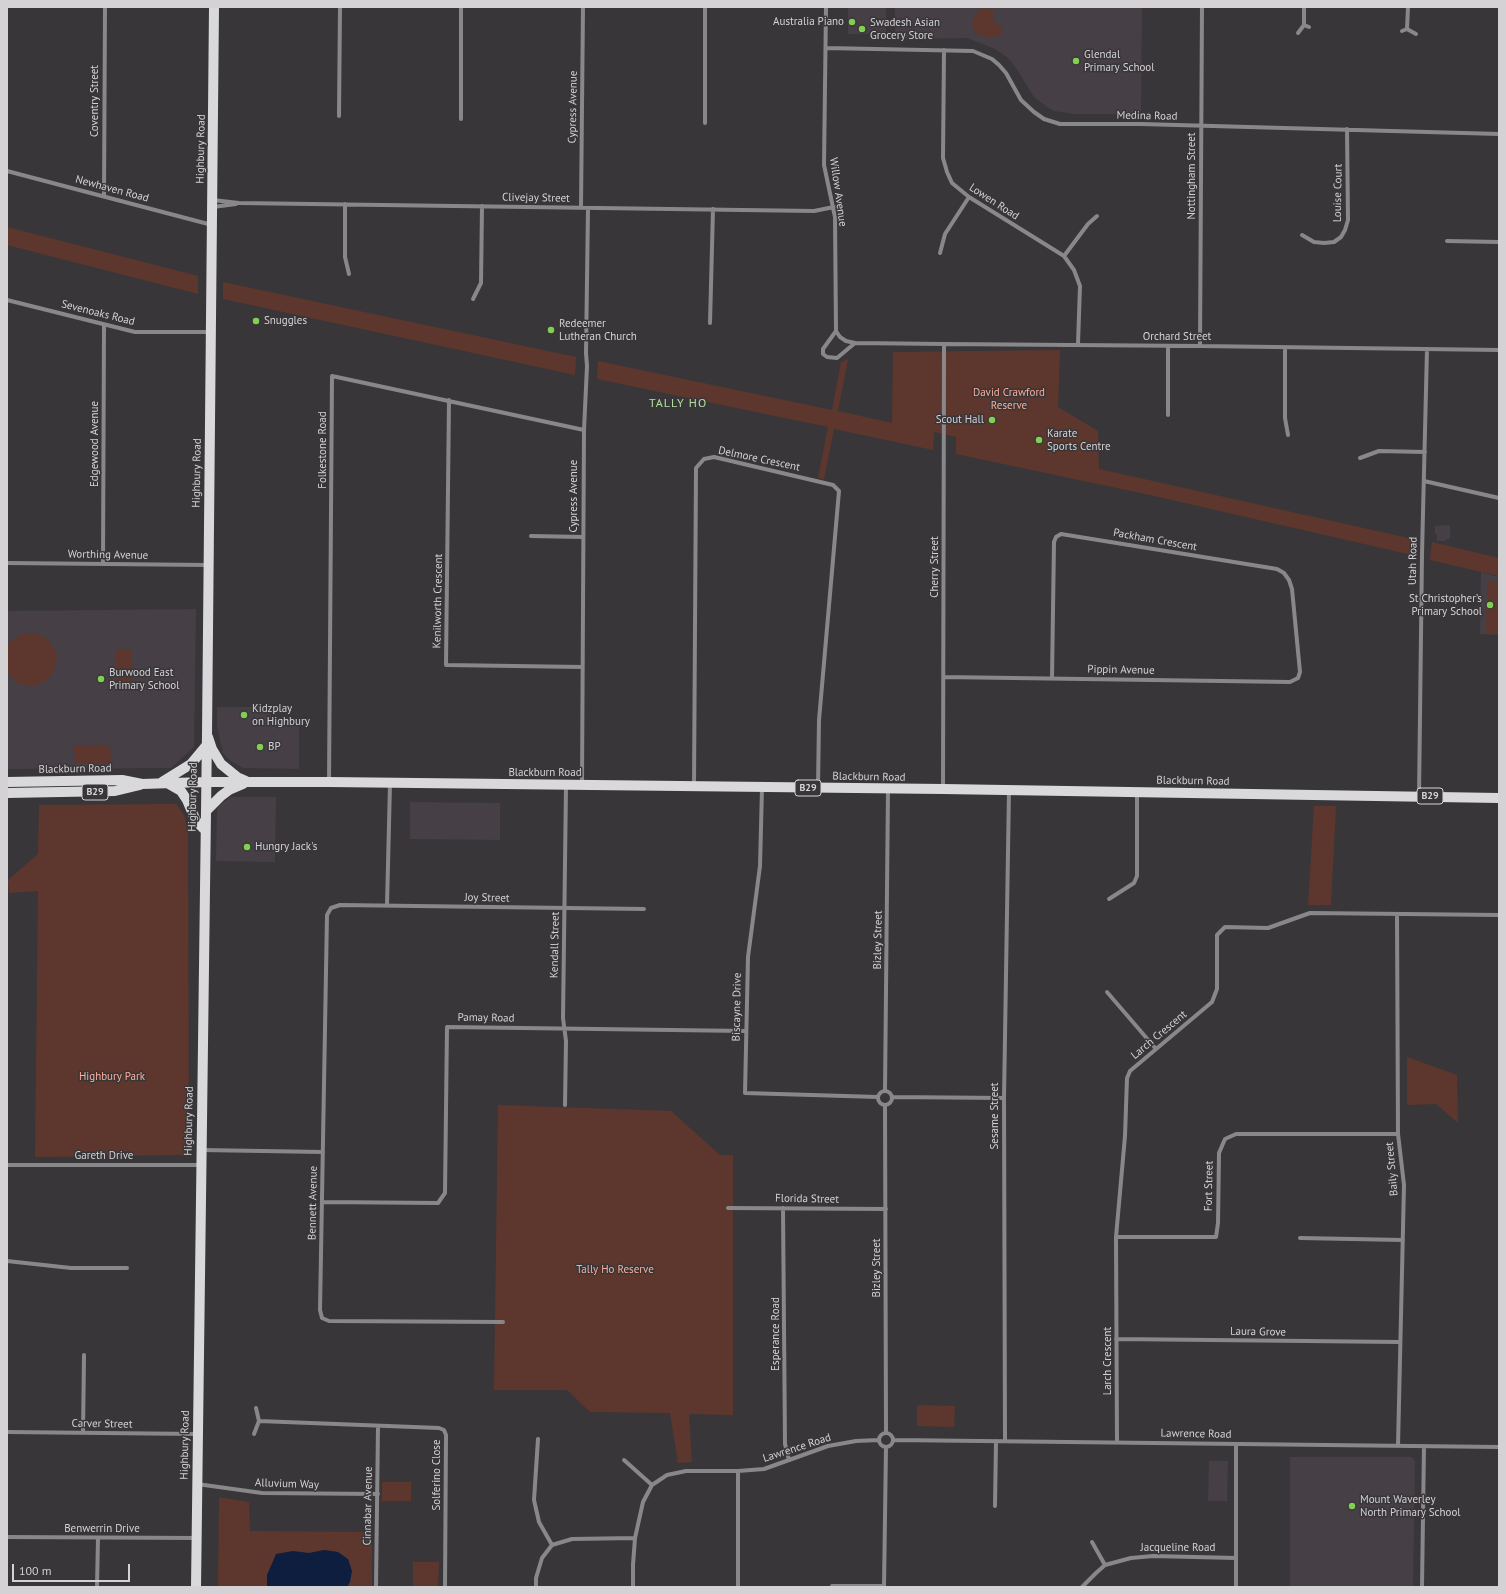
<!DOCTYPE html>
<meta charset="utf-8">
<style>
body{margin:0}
#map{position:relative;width:1506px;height:1594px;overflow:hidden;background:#393639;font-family:"PT Sans",sans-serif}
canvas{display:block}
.frame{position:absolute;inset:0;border:8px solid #d4d2d4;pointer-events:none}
.scale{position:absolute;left:12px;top:1564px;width:118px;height:18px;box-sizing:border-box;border:2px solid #d4d2d4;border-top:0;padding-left:5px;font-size:12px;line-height:14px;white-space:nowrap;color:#d4d2d4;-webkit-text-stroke:3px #393639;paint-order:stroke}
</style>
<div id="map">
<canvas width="1506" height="1594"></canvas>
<div class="frame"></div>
<div class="scale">100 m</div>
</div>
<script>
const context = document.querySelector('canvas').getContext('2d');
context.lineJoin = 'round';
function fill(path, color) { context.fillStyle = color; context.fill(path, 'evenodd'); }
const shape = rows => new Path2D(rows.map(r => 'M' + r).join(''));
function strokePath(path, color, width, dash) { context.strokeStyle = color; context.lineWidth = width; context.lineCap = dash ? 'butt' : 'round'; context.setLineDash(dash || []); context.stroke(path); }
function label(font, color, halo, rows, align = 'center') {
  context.font = font + ' "PT Sans",sans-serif'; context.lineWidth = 3; context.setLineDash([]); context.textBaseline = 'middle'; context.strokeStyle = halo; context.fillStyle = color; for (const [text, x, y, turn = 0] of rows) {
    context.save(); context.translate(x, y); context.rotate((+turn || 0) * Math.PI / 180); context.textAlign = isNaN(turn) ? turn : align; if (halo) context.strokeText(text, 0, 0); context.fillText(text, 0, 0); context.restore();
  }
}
const built = shape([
 [848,7,886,7,886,34,848,34],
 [895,7,1142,7,1141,114,1073,114,1054,111,1047,107,1034,97,1014,65,1008,58,995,49,967,38,895,39],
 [1450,525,1450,539,1446,539,1446,541,1437,541,1437,534,1435,534,1435,526],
 [1481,572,1499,577,1499,635,1480,634],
 [196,609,194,747,171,768,7,769,7,611],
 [217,707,268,707,274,724,299,723,299,769,243,768,231,761,223,753,220,741,217,725],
 [231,797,276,797,275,862,216,861,217,809,221,804],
 [410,802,500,803,500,840,410,839],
 [1290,1457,1411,1457,1415,1461,1413,1587,1290,1587],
 [1209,1461,1228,1461,1227,1501,1208,1501]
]);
const green = shape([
 [982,8,994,11,993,22,1002,27,1001,36,988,37,977,34,972,26,974,15],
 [7,227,198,276,198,294,7,245],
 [223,282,576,357,575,375,223,299],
 [1060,350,1058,407,1098,431,1099,469,1413,539,1412,555,1150,495,956,454,956,437,934,432,933,450,834,429,824,479,818,478,828,427,597,379,598,361,832,410,841,362,848,359,838,411,892,423,893,352],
 [1432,542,1499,558,1499,576,1430,560],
 [1487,581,1499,582,1499,634,1486,634],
 [24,633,34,633,43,636,50,642,55,650,57,660,54,671,47,680,37,685,26,686,16,682,7,672,7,645,15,638],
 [132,649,131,684,115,685,115,650],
 [110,745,111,763,75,763,74,746],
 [176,804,184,815,188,830,189,1150,184,1155,35,1157,38,891,9,893,8,880,38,854,39,805],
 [1314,806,1336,806,1331,905,1308,905],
 [1407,1057,1457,1075,1458,1123,1436,1104,1407,1105],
 [498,1105,671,1111,720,1155,733,1155,733,1415,689,1414,692,1462,678,1463,670,1413,590,1412,567,1390,494,1390],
 [917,1405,955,1406,954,1427,917,1426],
 [382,1482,411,1482,411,1501,382,1501],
 [219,1497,249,1502,250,1531,372,1532,372,1587,218,1587],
 [413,1562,439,1562,438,1587,413,1587]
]);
const water = shape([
 [324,1550,338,1552,348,1559,352,1571,350,1582,347,1587,267,1587,267,1575,276,1554,293,1551,309,1553]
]);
const minor = shape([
 [461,7,461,119],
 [826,7,824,165,835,217,836,331,840,337,846,341,855,343,944,344,1200,346,1499,350],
 [1304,7,1304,25],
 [1407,29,1408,7],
 [1402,31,1407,29,1416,34],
 [1298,33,1304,25,1309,27],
 [826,48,973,51,992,59,999,65,1006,73,1021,100,1034,112,1044,119,1060,124,1141,124,1499,134],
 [944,50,943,158,947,172,952,183,969,197,1064,256,1074,270,1080,286,1078,344],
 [339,116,340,7],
 [705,123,705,7],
 [7,171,212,225],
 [104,196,105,7],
 [213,200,239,203,814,211,834,207],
 [345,204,345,257,349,274],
 [213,207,236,204],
 [581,207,583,7],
 [1302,235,1314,242,1324,243,1334,242,1341,237,1345,230,1348,220,1347,129],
 [1447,241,1499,242],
 [940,253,945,234,969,197],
 [1064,256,1088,224,1097,216],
 [473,299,481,283,482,206],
 [7,300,135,332,211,332],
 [710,323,713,209],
 [836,331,823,349,823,354,827,357,837,358,855,343],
 [1200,346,1202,7],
 [1285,348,1285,418,1288,435],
 [449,400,446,665,582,667],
 [1168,415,1168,346],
 [1360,458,1379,451,1425,452],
 [1424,481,1499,498],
 [531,536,583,537],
 [7,563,208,565],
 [103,564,104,325],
 [944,677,1290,682,1298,678,1300,672,1292,589,1289,580,1284,573,1277,569,1061,534,1056,537,1054,542,1052,678],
 [329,782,332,376,584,430],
 [582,785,584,430,587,366,586,353,588,208],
 [694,787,696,468,704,459,714,457,833,485,839,491,819,720,818,788],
 [762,788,760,866,748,957,745,1093,878,1097],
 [943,789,944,344],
 [1419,796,1422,554,1427,349],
 [1109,899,1134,883,1137,876,1137,792],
 [387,905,390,784],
 [1397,914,1398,1134,1404,1185,1398,1446],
 [1107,992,1156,1049],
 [885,1091,888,789],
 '878 1098a7 7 0 1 1 14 0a7 7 0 1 1-14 0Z',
 [892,1097,1004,1098],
 [565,1105,566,1041,563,1018,566,786],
 [885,1105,886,1432],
 [201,1150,323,1152],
 [7,1165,200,1165],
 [323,1202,438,1203,445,1193,447,1027,746,1031],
 [728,1208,886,1209],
 [783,1208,785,1444,789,1460],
 [1116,1237,1216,1237,1218,1223,1219,1153,1225,1139,1236,1134,1398,1134],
 [1300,1238,1403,1240],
 [7,1261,71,1268,127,1268],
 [503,1322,329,1321,322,1318,320,1310,327,915,331,908,340,905,644,909],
 [1116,1339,1400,1342],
 [259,1421,439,1428,444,1430,446,1435,445,1587],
 [7,1432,197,1434],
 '879 1440a7 7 0 1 1 14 0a7 7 0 1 1-14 0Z',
 [83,1433,84,1355],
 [254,1434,259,1421,256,1408],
 [538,1439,534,1500,539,1522,552,1545],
 [894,1440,1499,1447],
 [1005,1441,1004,1098,1009,790],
 [1117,1442,1116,1237,1125,1136,1127,1078,1130,1071,1212,1002,1217,989,1217,935,1225,927,1268,928,1310,913,1499,915],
 [624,1460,652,1485],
 [738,1471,738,1587],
 [197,1484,262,1493,378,1494],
 [652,1485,667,1475,686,1471,738,1471,764,1469,828,1446,856,1441,879,1440],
 [995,1506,996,1441],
 [7,1537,196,1538],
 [1092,1542,1105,1565],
 [832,1586,884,1586],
 [97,1587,98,1538],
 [376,1587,378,1426],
 [536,1587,536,1578,542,1558,552,1545,572,1539,635,1538],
 [633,1587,633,1565,635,1538,643,1502,652,1485],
 [884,1587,886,1447],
 [1082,1587,1096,1573,1105,1565,1131,1558,1153,1556,1236,1558],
 [1236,1587,1236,1444],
 [1422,1587,1424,1446]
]);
const primary = shape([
 [208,737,212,749,221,764,237,777,246,781],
 [7,782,122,780,142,784,205,782,329,782,943,789,1499,798],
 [162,782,191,764,206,746],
 [167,783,181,791,187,800,196,821,205,830],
 [7,793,115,791,140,785],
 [206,811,221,796,229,790,243,784],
 [196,1587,207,734,214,7]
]);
const markers = [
 [852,22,4,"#81d051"],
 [862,29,4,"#81d051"],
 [1076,61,4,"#81d051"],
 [256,321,4,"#81d051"],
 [551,330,4,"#81d051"],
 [992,420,4,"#81d051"],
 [1039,440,4,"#81d051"],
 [1490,605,4,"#81d051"],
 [101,679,4,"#81d051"],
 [244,715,4,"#81d051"],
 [260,747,4,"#81d051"],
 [247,847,4,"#81d051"],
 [1352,1506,4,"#81d051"]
];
const shields = [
 [808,788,26],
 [95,792,26],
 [1430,796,26]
];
const shieldNames = [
 ["B29",808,788],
 ["B29",95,792],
 ["B29",1430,796]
];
const poiNames = [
 ["Australia Piano",844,22,"right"],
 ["Swadesh Asian",870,23],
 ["Grocery Store",870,36],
 ["Glendal",1084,55],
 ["Primary School",1084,68],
 ["Snuggles",264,321],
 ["Redeemer",559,324],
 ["Lutheran Church",559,337],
 ["Scout Hall",984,420,"right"],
 ["Karate",1047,434],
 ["Sports Centre",1047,447],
 ["St Christopher’s",1482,599,"right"],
 ["Primary School",1482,612,"right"],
 ["Burwood East",109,673],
 ["Primary School",109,686],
 ["Kidzplay",252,709],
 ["on Highbury",252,722],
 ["BP",268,747],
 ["Hungry Jack's",255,847],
 ["Mount Waverley",1360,1500],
 ["North Primary School",1360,1513]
];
const streetNames = [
 ["Coventry Street",95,101,-90],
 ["Cypress Avenue",573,107,-89],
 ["Medina Road",1147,116,1],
 ["Highbury Road",201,149,-89],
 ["Nottingham Street",1192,176,-90],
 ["Newhaven Road",112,189,15],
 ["Willow Avenue",838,192,82],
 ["Louise Court",1338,193,-89],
 ["Clivejay Street",536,198,1],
 ["Lowen Road",994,202,33],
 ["Sevenoaks Road",98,313,14],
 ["Orchard Street",1177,337],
 ["Edgewood Avenue",95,444,-90],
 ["Folkestone Road",323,450,-90],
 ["Delmore Crescent",759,459,12],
 ["Highbury Road",197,473,-89],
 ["Cypress Avenue",574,496,-90],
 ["Packham Crescent",1155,540,10],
 ["Worthing Avenue",108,555,1],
 ["Utah Road",1413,561,-89],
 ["Cherry Street",935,567,-90],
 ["Kenilworth Crescent",438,601,-89],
 ["Pippin Avenue",1121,670,1],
 ["Blackburn Road",75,769,-1],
 ["Blackburn Road",545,773],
 ["Blackburn Road",869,777,1],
 ["Blackburn Road",1193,781,1],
 ["Highbury Road",193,797,-89],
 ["Joy Street",487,898,1],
 ["Bizley Street",878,940,-89],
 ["Kendall Street",555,945,-89],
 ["Biscayne Drive",737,1007,-89],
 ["Pamay Road",486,1018,1],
 ["Larch Crescent",1159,1035,-40],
 ["Sesame Street",995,1116,-90],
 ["Highbury Road",189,1121,-89],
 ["Gareth Drive",104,1156],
 ["Baily Street",1392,1169,-95],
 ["Fort Street",1209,1186,-89],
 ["Florida Street",807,1199,1],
 ["Bennett Avenue",313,1203,-89],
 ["Bizley Street",877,1268,-90],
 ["Laura Grove",1258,1332,1],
 ["Esperance Road",776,1334,-90],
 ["Larch Crescent",1108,1361,-90],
 ["Carver Street",102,1424,1],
 ["Lawrence Road",1196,1434,1],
 ["Highbury Road",185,1445,-89],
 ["Lawrence Road",797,1448,-18],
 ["Solferino Close",437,1475,-90],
 ["Alluvium Way",287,1484,2],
 ["Cinnabar Avenue",368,1506,-89],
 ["Benwerrin Drive",102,1529],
 ["Jacqueline Road",1178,1548]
];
const parkNames = [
 ["David Crawford",1009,393],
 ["Reserve",1009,406],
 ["Highbury Park",112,1077],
 ["Tally Ho Reserve",615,1270]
];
const neighbourhoodNames = [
 ["TALLY HO",678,404]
];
fill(built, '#463f46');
fill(green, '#5d372d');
fill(water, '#0d1e3f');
strokePath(minor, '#88888a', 4);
strokePath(primary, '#d9d9dc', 10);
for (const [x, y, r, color] of markers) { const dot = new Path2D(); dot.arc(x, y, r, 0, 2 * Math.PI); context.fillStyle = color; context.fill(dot); strokePath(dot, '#393639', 1.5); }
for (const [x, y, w] of shields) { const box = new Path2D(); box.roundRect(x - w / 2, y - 8, w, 16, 3); context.fillStyle = '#393639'; context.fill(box); strokePath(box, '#d4d2d4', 1); }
label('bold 10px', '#d4d2d4', null, shieldNames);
label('11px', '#d4d2d4', '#393639', poiNames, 'left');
label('11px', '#d4d2d4', '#393639', streetNames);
label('11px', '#fbae99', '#393639', parkNames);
context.letterSpacing = '1px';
label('12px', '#b4e19e', '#393639', neighbourhoodNames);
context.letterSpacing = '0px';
</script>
